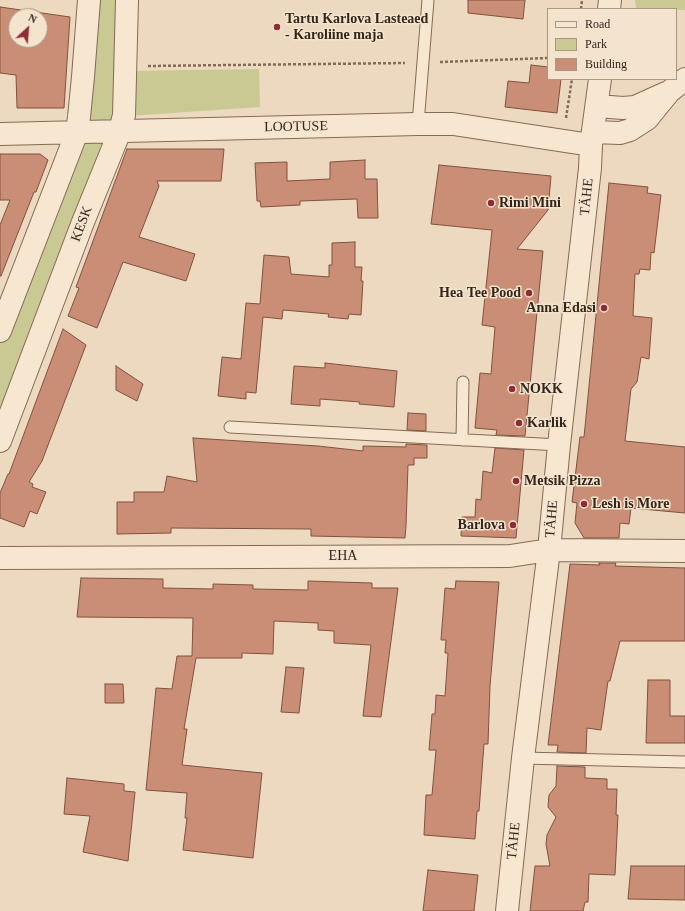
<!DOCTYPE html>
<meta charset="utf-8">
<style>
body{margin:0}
#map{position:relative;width:685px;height:911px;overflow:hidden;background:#ecd9bf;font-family:Georgia,serif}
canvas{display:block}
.legend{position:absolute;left:547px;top:8px;width:130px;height:72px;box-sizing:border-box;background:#f4e4ce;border:1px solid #a79887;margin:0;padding:5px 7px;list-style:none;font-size:12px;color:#34251c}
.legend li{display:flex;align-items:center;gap:8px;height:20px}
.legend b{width:20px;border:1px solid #a79887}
.north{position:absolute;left:8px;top:8px;width:40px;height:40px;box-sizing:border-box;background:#f4e4ce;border:1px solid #a79887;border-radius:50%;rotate:26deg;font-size:11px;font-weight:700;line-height:16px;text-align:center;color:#34251c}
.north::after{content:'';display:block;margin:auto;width:14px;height:18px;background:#912a37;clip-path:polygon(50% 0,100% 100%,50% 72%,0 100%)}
</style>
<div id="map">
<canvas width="685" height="911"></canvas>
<ul class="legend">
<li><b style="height:5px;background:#f7e7d1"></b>Road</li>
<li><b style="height:11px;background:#c9c993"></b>Park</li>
<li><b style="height:11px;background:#c98e75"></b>Building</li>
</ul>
<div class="north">N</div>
</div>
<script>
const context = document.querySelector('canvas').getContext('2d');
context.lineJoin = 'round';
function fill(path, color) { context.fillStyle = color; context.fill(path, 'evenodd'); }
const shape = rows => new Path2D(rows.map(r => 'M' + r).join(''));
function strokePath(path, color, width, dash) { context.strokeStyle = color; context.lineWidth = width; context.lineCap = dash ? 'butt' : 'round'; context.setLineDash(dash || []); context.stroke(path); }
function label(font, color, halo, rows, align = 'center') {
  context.font = font + ' Georgia,serif'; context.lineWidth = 3; context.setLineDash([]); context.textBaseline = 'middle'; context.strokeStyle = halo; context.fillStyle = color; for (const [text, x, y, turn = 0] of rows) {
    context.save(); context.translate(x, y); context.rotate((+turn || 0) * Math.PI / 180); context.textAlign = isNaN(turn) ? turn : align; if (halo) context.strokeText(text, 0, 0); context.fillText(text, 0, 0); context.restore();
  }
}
const green = shape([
 [89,0,129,0,128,71,259,69,260,107,128,116,0,441,0,331,77,132],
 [635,0,685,0,685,10,636,8]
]);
const building = shape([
 [468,0,525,0,523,19,468,13,468,0],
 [0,7,70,17,64,108,17,108,16,75,0,73,0,7],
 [16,16,40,16,40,40,16,40,16,16],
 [531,65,548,67,548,79,561,79,557,113,505,107,508,81,529,83,531,65],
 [127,149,224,149,221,181,157,181,159,186,139,237,195,254,186,281,123,262,97,328,68,316,79,288,76,287,127,149],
 [0,154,40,154,48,160,36,192,34,192,1,276,0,276,0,225,10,200,0,200,0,154],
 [365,160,365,179,377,179,378,218,358,218,357,199,300,201,300,205,261,207,260,201,257,201,255,163,287,162,287,181,330,179,330,162,365,160],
 [439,165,551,176,548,210,517,249,543,251,525,436,496,435,497,430,475,428,480,373,491,374,495,327,482,325,492,230,431,224,439,165],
 [609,183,648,187,647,193,661,195,654,253,651,252,650,270,640,269,639,274,635,274,633,316,652,318,649,359,641,357,637,382,631,389,625,441,685,447,685,513,631,508,629,524,620,523,619,538,584,538,575,523,577,503,572,502,580,437,584,437,609,183],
 [355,242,355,267,362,267,361,281,363,281,361,315,349,314,348,319,328,317,329,314,283,310,282,319,263,317,256,393,246,392,246,399,218,396,222,357,241,359,246,303,260,304,264,255,289,257,291,274,329,277,329,265,332,265,332,243,355,242],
 [63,329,86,345,42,461,29,482,33,484,32,487,46,492,37,514,30,511,24,527,0,518,0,493,8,474,9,474,63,329],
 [325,363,397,371,394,407,359,404,360,402,320,399,320,406,291,404,294,366,325,368,325,363],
 [116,366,143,384,137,401,116,390,116,366],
 [408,413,426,414,426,431,407,430,408,413],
 [193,438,318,446,363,451,363,446,406,447,406,444,427,445,427,458,414,458,414,465,408,465,406,526,405,538,311,536,311,529,171,528,171,533,117,534,117,502,134,502,134,492,164,492,167,476,197,482,193,438],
 [495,448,524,450,516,538,461,536,462,517,475,517,476,499,481,500,483,471,492,473,495,448],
 [599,563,616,563,615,566,685,568,685,641,620,641,610,681,608,681,601,730,587,728,586,753,557,752,558,745,548,745,570,564,600,565,599,563],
 [81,578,163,579,163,588,213,589,213,584,253,585,253,589,308,590,308,581,372,583,372,588,398,588,381,717,363,716,371,645,334,643,334,631,318,630,318,623,274,621,273,654,242,653,242,658,196,658,184,729,187,729,182,765,262,773,253,858,183,850,187,818,185,818,187,793,146,790,156,688,172,689,177,656,192,656,193,618,77,617,81,578],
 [456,581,499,582,490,686,488,744,484,744,479,811,477,811,475,839,424,835,426,795,432,795,436,750,429,750,432,714,435,714,436,695,445,696,448,653,445,653,446,640,441,640,445,588,455,589,456,581],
 [286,667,304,668,299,713,281,712,286,667],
 [648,680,670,680,670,716,685,716,685,743,646,743,648,680],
 [105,684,123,684,124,703,105,703,105,684],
 [557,766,585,767,585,778,607,779,607,789,617,789,616,815,618,815,615,875,589,874,588,902,585,902,583,911,530,911,535,866,550,866,546,844,547,835,556,817,548,807,549,795,556,786,557,766],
 [67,778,124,784,124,791,135,792,128,861,83,852,90,816,64,814,67,778],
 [631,866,685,866,685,900,628,899,631,866],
 [428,870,478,875,474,911,423,911,428,870]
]);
const path = shape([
 [581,9,582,0],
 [440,62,548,58],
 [148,66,405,63],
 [566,118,572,79]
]);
const lane = shape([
 [418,124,428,0],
 [230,427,559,445],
 [462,440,463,382],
 [523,758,685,762]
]);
const street = shape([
 [609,9,610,0],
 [597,106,623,108,635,107,666,93],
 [593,132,620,133,630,130,647,119,669,92,685,79],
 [0,134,418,124,453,124,591,145],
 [0,331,77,132,79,117,83,77,89,0],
 [0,441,83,222,120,131,124,115,127,0],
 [0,558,510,556,549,550,685,551],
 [507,911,523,758,549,550,559,445,590,168,591,145,600,79]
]);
const markers = [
 [277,27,4,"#912a37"],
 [491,203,4,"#912a37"],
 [529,293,4,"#912a37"],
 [604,308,4,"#912a37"],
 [512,389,4,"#912a37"],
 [519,423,4,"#912a37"],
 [516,481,4,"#912a37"],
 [584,504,4,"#912a37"],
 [513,525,4,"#912a37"]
];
const poiNames = [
 ["Tartu Karlova Lasteaed",285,19],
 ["- Karoliine maja",285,35],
 ["Rimi Mini",499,203],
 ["Hea Tee Pood",521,293,"right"],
 ["Anna Edasi",596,308,"right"],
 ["NOKK",520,389],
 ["Karlik",527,423],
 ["Metsik Pizza",524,481],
 ["Lesh is More",592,504],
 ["Barlova",505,525,"right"]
];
const streetNames = [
 ["LOOTUSE",296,127,-1],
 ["TÄHE",587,197,-84],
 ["KESK",82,224,-69],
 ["TÄHE",552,519,-85],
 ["EHA",343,556],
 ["TÄHE",514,841,-84]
];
fill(green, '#c9c993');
fill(building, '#c98e75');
strokePath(building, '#82513e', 1);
strokePath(lane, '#846a58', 13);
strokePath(street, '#846a58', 24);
strokePath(path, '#846a58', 2.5, [3, 2]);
strokePath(lane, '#f7e7d1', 11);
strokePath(street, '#f7e7d1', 22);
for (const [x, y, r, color] of markers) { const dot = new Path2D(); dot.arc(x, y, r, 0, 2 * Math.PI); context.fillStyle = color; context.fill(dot); strokePath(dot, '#f4e4ce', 1.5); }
label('bold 14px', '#34251c', '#f4e4ce', poiNames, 'left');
label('14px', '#34251c', '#f4e4ce', streetNames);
</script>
